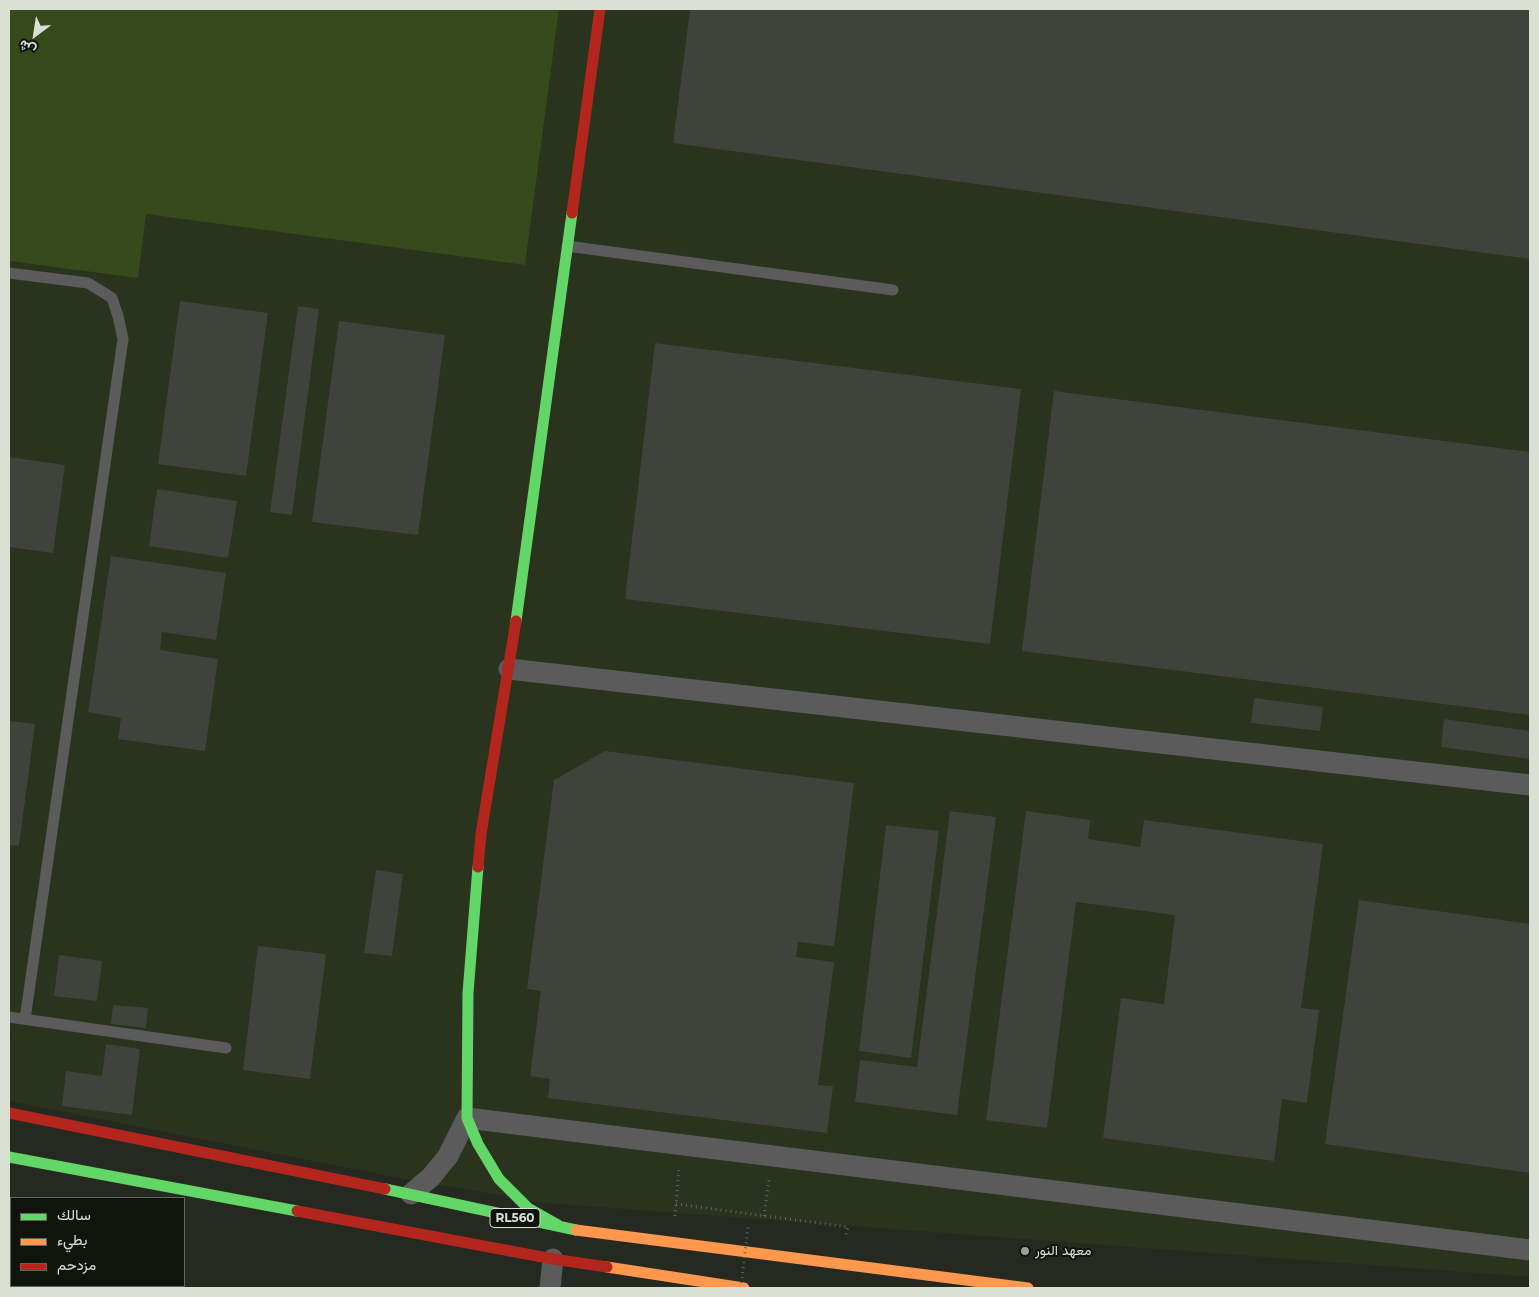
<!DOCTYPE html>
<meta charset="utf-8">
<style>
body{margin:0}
#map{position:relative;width:1539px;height:1297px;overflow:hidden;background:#252920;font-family:Montserrat,Vazirmatn,sans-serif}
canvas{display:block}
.frame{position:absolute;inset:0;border:10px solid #dbe0d5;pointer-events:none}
.legend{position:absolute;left:10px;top:1197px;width:175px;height:90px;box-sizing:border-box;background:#10140d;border:1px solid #61665d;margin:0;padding:6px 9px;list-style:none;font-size:15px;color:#dbe0d5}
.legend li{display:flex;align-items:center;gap:10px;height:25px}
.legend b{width:25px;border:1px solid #61665d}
.north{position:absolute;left:10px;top:10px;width:50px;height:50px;-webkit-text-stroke:4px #10140d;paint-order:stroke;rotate:211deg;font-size:14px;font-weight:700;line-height:20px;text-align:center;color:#dbe0d5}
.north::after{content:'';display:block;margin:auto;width:18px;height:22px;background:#dbe0d5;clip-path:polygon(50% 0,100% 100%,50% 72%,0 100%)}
</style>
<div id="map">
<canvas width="1539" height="1297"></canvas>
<div class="frame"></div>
<ul class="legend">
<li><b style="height:6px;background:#63d668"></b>سالك</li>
<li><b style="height:6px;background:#ff974d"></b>بطيء</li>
<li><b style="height:6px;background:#b3261e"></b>مزدحم</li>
</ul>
<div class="north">ش</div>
</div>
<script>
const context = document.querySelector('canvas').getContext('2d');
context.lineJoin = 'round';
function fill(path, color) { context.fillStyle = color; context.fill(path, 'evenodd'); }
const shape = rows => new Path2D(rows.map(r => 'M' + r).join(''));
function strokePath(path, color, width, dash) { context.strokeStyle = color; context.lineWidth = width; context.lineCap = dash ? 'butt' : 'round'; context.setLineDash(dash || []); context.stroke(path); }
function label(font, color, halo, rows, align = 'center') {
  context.font = font + ' Montserrat,Vazirmatn,sans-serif'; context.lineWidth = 4; context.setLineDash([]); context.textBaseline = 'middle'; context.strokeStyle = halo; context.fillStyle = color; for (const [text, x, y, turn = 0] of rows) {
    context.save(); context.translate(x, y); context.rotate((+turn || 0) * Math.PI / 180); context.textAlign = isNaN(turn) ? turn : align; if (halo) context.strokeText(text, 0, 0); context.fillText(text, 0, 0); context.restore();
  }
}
const built = shape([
 [9,9,1530,9,1530,1277,544,1203,399,1178,9,1101,9,1049,12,1032,9,1031]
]);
const green = shape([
 [9,9,559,9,525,265,146,214,138,278,9,261]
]);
const building = shape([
 [690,9,1530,9,1530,259,673,143],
 [180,301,268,313,246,476,158,464],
 [298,306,319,309,292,515,270,512],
 [339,321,445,335,418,535,312,522],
 [655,343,1021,389,990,644,625,599],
 [1054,391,1530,452,1530,715,1022,651],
 [9,457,65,465,53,553,9,547],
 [157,489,237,501,228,558,149,546],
 [111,556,226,573,216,640,162,632,160,650,218,659,205,751,118,739,121,718,88,712],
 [1254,698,1323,707,1320,731,1251,723],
 [1444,719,1530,731,1530,759,1441,747],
 [9,721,35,724,19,846,9,845],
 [605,751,854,783,834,946,798,942,796,957,834,962,818,1085,833,1086,827,1133,548,1098,550,1079,530,1076,541,991,527,989,554,780],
 [950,811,996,817,957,1115,855,1102,860,1060,917,1067],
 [1026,811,1090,820,1088,839,1140,847,1144,820,1323,844,1301,1008,1319,1010,1307,1103,1282,1099,1274,1161,1103,1138,1121,998,1164,1004,1175,915,1076,902,1047,1128,986,1120],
 [886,825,939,831,911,1058,859,1051],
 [376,870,403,874,392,956,364,953],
 [1359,900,1530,924,1530,1173,1325,1144],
 [258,946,326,954,310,1079,243,1070],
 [59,955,102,961,97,1001,54,996],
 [113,1005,148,1008,146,1028,111,1024],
 [106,1044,140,1049,132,1115,62,1106,66,1071,102,1076]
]);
const path = shape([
 [676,1204,848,1227,846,1235],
 [675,1216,679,1167],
 [764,1216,769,1180]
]);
const lane = shape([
 [567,246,893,290],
 [9,273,88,283,112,298,118,316,123,339,25,1019],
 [9,1017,226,1048]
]);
const street = shape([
 [509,669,1530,785],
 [411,1194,431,1177,448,1156,467,1118,1530,1250],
 [9,1277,11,1277],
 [68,1286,84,1288],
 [550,1288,553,1259]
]);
const fast = shape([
 [516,621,572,213],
 [478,867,468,993,467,1118,478,1144,499,1179,528,1208,558,1225],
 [9,1157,297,1211],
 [385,1189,576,1230]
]);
const slow = shape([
 [576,1230,1028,1288],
 [607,1267,744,1288]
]);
const jam = shape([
 [572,213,600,9],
 [478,867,481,834,516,621],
 [9,1113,385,1189],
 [297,1211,553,1259,607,1267]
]);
const pathBridge = shape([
 [741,1288,748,1226]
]);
const markers = [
 [1025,1251,5,"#9ba096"]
];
const shields = [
 [515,1218,50]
];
const shieldNames = [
 ["RL560",515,1218]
];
const poiNames = [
 ["معهد النور",1035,1251]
];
fill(built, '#29331d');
fill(green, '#364a1c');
fill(building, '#3f433b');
strokePath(path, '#626462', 3, [1, 4]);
strokePath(lane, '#5c5b5c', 11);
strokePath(street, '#5c5b5c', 21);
strokePath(fast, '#63d668', 11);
strokePath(slow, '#ff974d', 11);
strokePath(jam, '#b3261e', 11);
strokePath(pathBridge, '#626462', 3, [1, 4]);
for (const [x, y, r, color] of markers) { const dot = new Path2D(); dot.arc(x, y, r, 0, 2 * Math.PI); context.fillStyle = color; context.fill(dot); strokePath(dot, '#10140d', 2); }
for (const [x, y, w] of shields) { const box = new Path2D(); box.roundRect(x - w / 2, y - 9.5, w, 19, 4); context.fillStyle = '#10140d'; context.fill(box); strokePath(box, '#dbe0d5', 1); }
label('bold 12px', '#dbe0d5', null, shieldNames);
label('14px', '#dbe0d5', '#10140d', poiNames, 'left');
</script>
